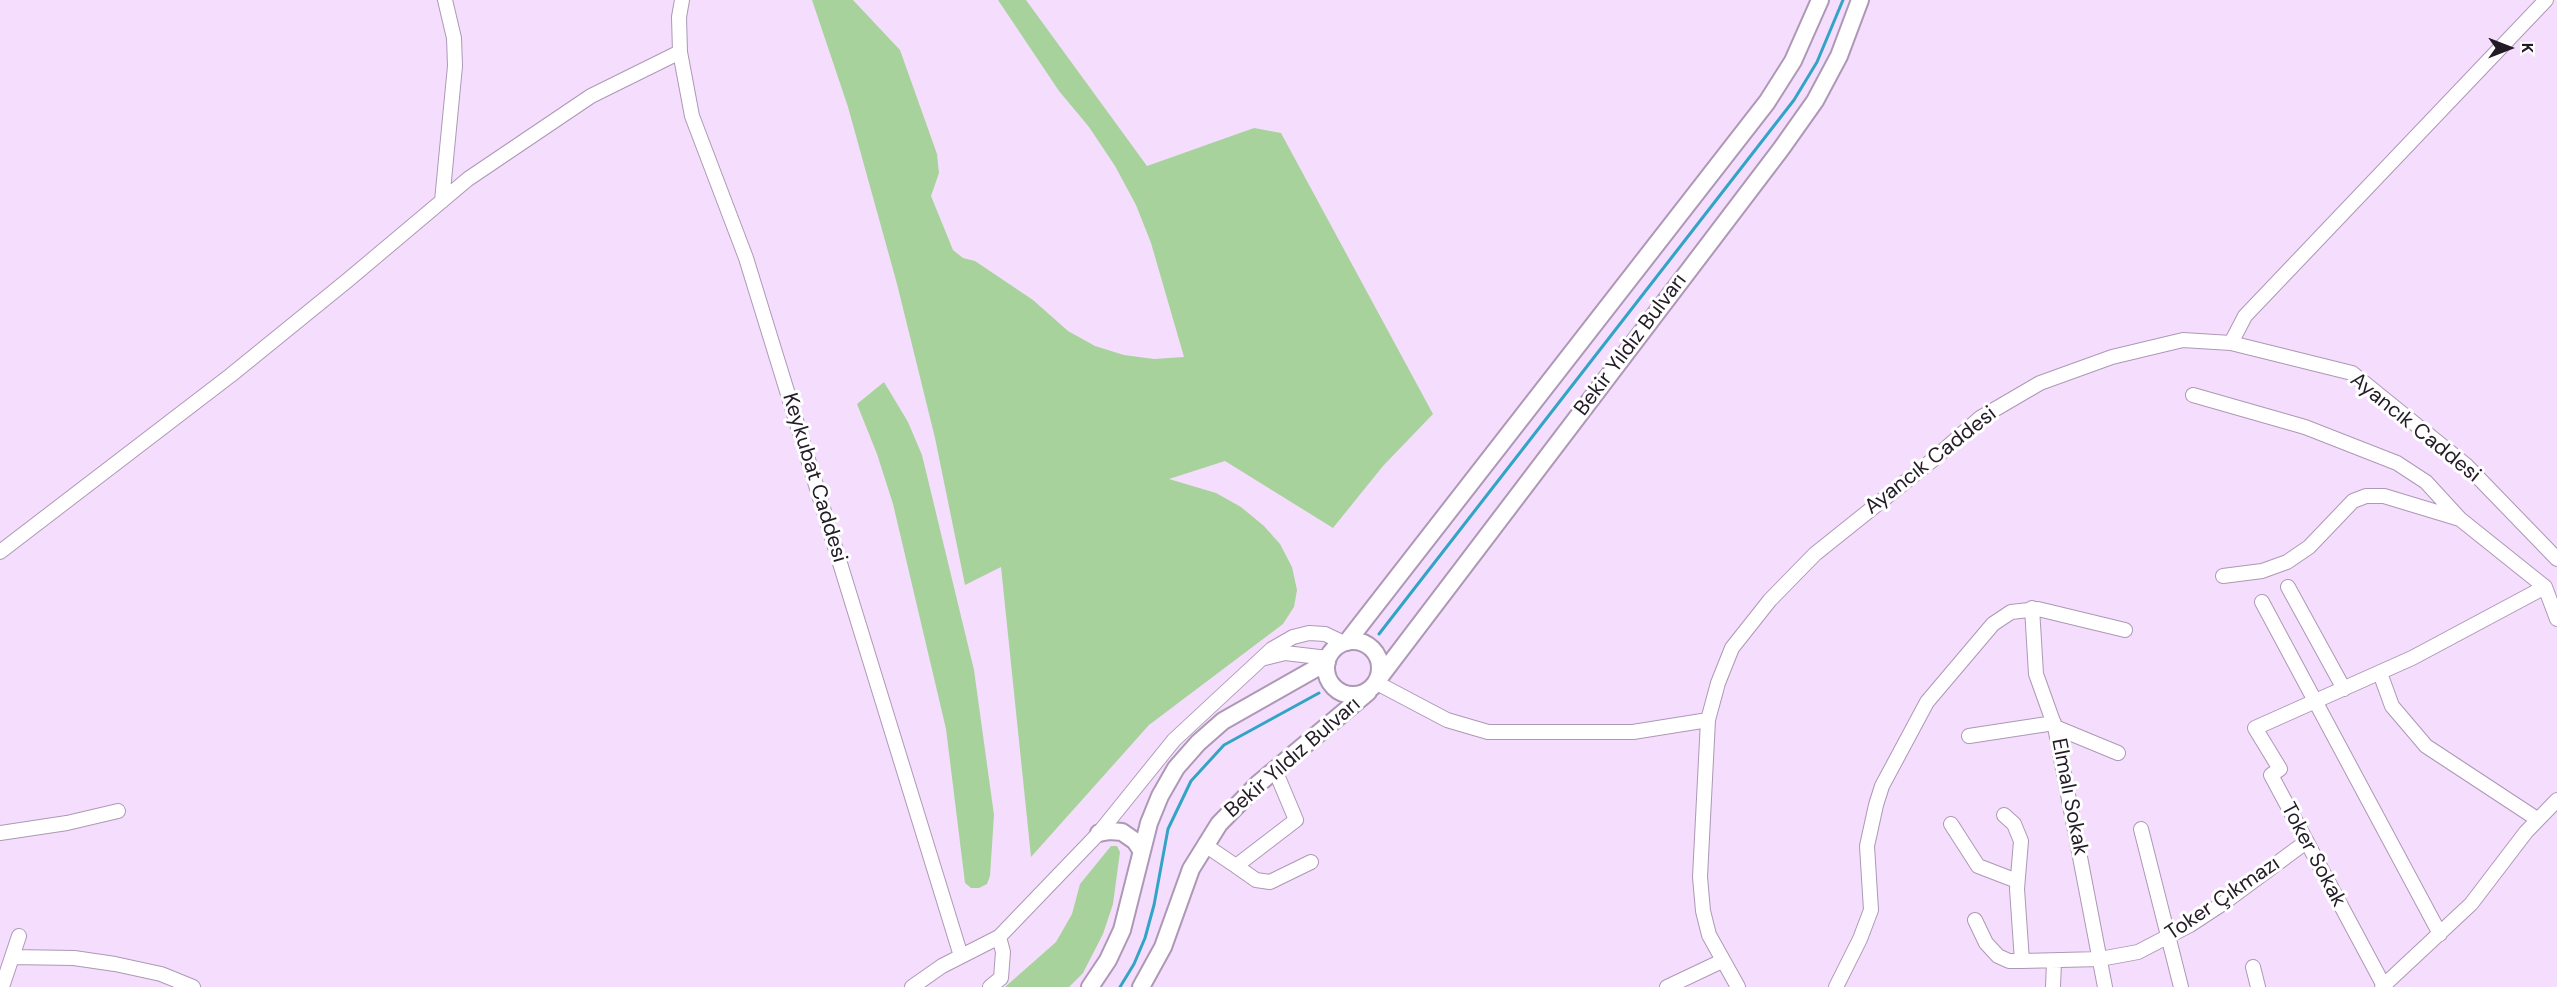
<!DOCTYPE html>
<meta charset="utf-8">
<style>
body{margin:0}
#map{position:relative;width:2557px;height:987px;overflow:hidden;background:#f5defd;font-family:"DM Sans",sans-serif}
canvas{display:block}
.north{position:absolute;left:2479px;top:18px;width:60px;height:60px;-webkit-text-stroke:4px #fff;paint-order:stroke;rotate:90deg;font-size:16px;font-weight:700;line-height:24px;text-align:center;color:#231b26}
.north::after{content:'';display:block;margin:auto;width:21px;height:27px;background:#231b26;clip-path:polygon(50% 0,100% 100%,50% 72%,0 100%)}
</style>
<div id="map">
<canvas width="2557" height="987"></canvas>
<div class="north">K</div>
</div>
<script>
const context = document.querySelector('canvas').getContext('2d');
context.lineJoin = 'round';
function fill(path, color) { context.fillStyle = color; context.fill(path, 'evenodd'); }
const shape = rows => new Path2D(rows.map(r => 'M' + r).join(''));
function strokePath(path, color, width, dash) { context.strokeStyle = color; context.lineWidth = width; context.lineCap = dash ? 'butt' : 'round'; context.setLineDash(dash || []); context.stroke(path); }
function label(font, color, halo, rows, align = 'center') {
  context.font = font + ' "DM Sans",sans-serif'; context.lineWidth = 6; context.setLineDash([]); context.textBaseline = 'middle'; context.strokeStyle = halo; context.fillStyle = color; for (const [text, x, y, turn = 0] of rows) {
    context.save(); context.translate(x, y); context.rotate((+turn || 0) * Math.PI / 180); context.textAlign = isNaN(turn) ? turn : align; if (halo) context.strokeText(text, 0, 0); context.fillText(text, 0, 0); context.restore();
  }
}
const green = shape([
 [812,0,853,0,900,50,937,154,939,173,931,196,953,250,963,258,975,261,1033,300,1068,331,1095,346,1124,355,1154,359,1184,357,1151,243,1136,205,1115,166,1089,127,1059,91,998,0,1026,0,1147,166,1254,128,1281,133,1433,414,1383,466,1333,528,1225,461,1169,479,1216,493,1241,507,1264,526,1280,544,1292,567,1297,590,1294,607,1283,624,1149,725,1031,857,1001,567,965,585,935,438,897,284,848,107],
 [884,382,908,422,922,455,974,670,994,815,990,876,987,884,979,888,971,888,965,883,946,729,893,504,877,454,857,404],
 [1111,846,1117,846,1120,852,1113,904,1103,934,1083,973,1069,987,1005,987,1056,942,1072,914,1080,884]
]);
const stream = shape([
 [1379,634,1794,100,1817,62,1843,0],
 [1120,987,1134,964,1145,938,1154,905,1168,829,1191,781,1224,745,1319,693]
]);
const minor = shape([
 [682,0,679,17,680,52,692,116,746,258,961,956],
 [442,201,455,66,454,38,445,0],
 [2231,343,2245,316,2546,0],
 [2193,395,2305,427,2397,463,2426,482,2460,519],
 [0,552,231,375,348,280,468,179,591,96,680,52],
 [2223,576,2262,571,2287,562,2309,547,2353,501,2366,496,2384,496,2460,519,2545,587,2557,619],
 [2288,587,2344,689],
 [2262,602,2440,934],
 [2032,608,2036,674,2055,727,2105,987],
 [1265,658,1285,653,1328,658],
 [2380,673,2392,706,2426,746,2537,819],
 [1377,683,1447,720,1488,732,1633,732,1708,720],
 [2055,727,2118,753],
 [1969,736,2054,723],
 [2004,815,2014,824,2021,841,2017,889,2022,961,2100,959,2138,952,2190,925,2222,904,2306,842],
 [1951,824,1978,866,2017,881],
 [2141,829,2181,987],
 [0,833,67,823,118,811],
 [1205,845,1236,866,1296,820,1275,770],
 [1236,866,1256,880,1270,882,1311,862],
 [1975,920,1986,943,1998,956,2009,961,2022,961],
 [12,957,74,958,115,964,161,974,193,987],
 [2253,967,2258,987],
 [2384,986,2271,775,2280,769,2255,728,2412,658,2545,587],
 [2,987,19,936],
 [912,987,942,966,999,937,1099,833,1174,740,1272,649,1293,637,1309,633,1325,634,1344,643],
 [990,987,1001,978,1003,952,999,937],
 [1667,987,1722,961],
 [1738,987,1709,935,1703,911,1700,877,1708,720,1718,683,1732,648,1770,600,1815,554,1935,458,1980,418,2040,383,2112,357,2183,340,2231,343,2352,373,2467,466,2557,559],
 [1836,987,1860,939,1871,910,1867,846,1876,805,1882,786,1927,702,1993,624,2011,612,2038,609,2125,630],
 [2053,987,2054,962],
 [2382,987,2471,904,2526,832,2557,800]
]);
const major = shape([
 '1326 668a27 27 0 1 1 54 0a27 27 0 1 1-54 0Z',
 [1347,642,1767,102,1793,61,1820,0],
 [1380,677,1781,149,1815,101,1839,56,1860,0],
 [1099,833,1110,831,1122,832,1135,841,1141,850],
 [1090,987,1108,960,1122,930,1149,823,1160,796,1176,768,1198,743,1223,721,1327,662],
 [1141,987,1163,947,1191,869,1219,824,1258,784,1368,692]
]);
const streetNames = [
 ["Bekir Yıldız Bulvarı",1631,345,-53],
 ["Ayancık Caddesi",2415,428,39],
 ["Ayancık Caddesi",1931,461,-38],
 ["Keykubat Caddesi",814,478,73],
 ["Bekir Yıldız Bulvarı",1293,758,-41],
 ["Elmalı Sokak",2069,797,79],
 ["Toker Sokak",2313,855,62],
 ["Toker Çıkmazı",2223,899,-34]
];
fill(green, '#a8d29b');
strokePath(stream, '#33a4c5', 3);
strokePath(minor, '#ad98b5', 16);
strokePath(major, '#ad98b5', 20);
strokePath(minor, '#fff', 14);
strokePath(major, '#fff', 16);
label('21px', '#231b26', '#fff', streetNames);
</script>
